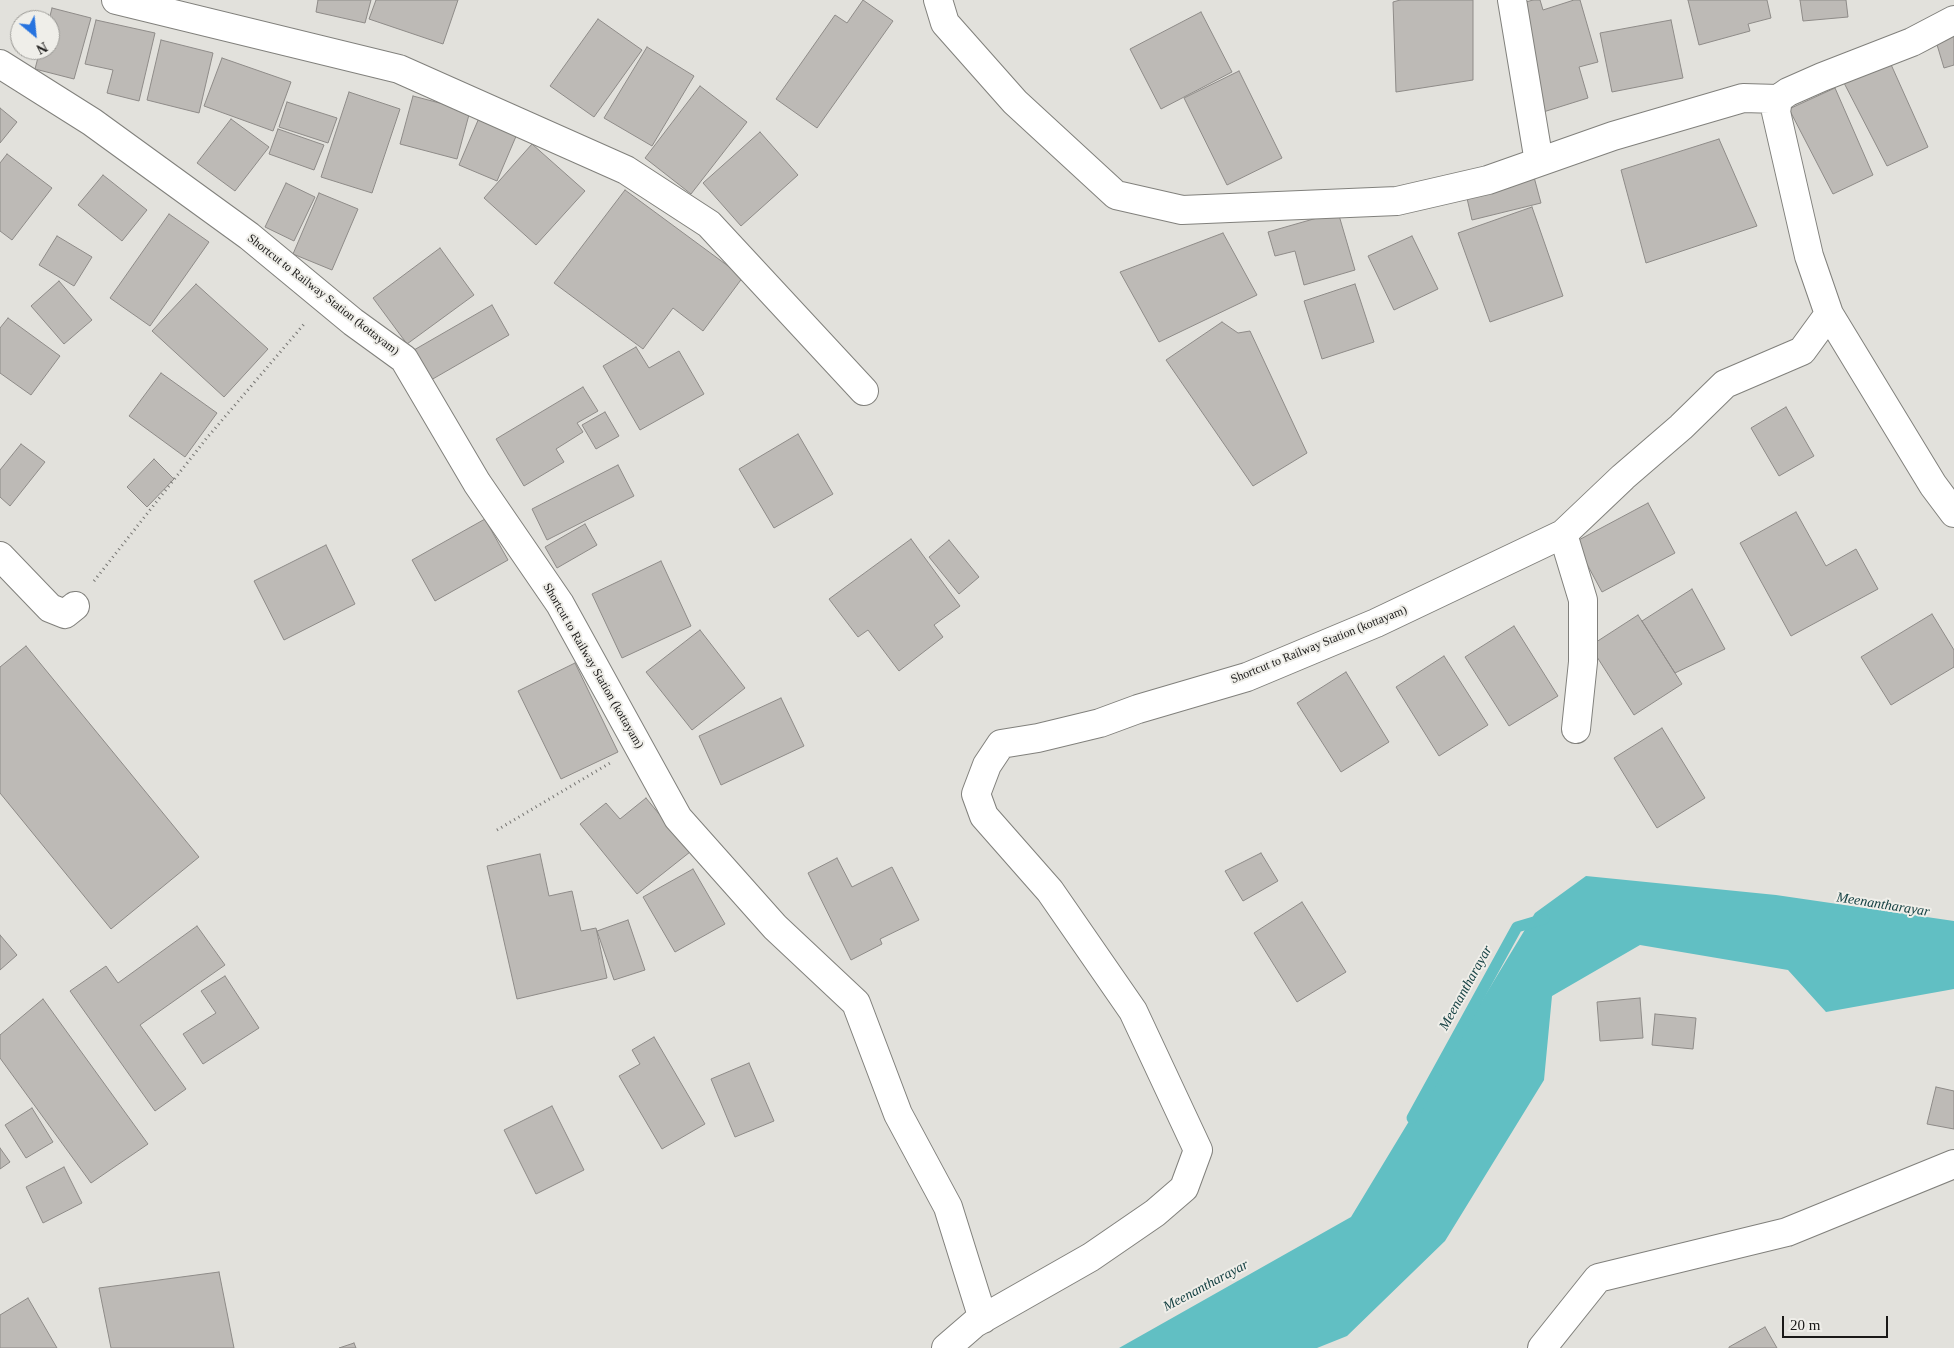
<!DOCTYPE html>
<style>
body{margin:0}
#map{position:relative;width:1954px;height:1348px;overflow:hidden;background:#e2e1dc;font-family:"Times New Roman",serif}
canvas{display:block}
.north{position:absolute;left:10px;top:10px;width:50px;height:50px;box-sizing:border-box;background:#efeee9;border:1px solid #9a9995;border-radius:50%;rotate:152deg;font-size:14px;font-weight:700;line-height:20px;text-align:center;color:#1a1918}
.north::after{content:'';display:block;margin:auto;width:18px;height:22px;background:#2673df;clip-path:polygon(50% 0,100% 100%,50% 72%,0 100%)}
.scale{position:absolute;left:1782px;top:1316px;width:106px;height:22px;box-sizing:border-box;border:2px solid #1a1918;border-top:0;padding-left:6px;font-size:15px;line-height:18px;white-space:nowrap;color:#1a1918;-webkit-text-stroke:4px #efeee9;paint-order:stroke}
</style>
<div id="map">
<canvas width="1954" height="1348"></canvas>
<div class="north">N</div>
<div class="scale">20 m</div>
</div>
<script>
const context = document.querySelector('canvas').getContext('2d');
context.lineJoin = 'round';
function fill(path, color) { context.fillStyle = color; context.fill(path, 'evenodd'); }
const shape = rows => new Path2D(rows.map(r => 'M' + r).join(''));
function strokePath(path, color, width, dash) { context.strokeStyle = color; context.lineWidth = width; context.lineCap = dash ? 'butt' : 'round'; context.setLineDash(dash || []); context.stroke(path); }
function label(font, color, halo, rows, align = 'center') {
  context.font = font + ' "Times New Roman",serif'; context.lineWidth = 4; context.setLineDash([]); context.textBaseline = 'middle'; context.strokeStyle = halo; context.fillStyle = color; for (const [text, x, y, turn = 0] of rows) {
    context.save(); context.translate(x, y); context.rotate((+turn || 0) * Math.PI / 180); context.textAlign = isNaN(turn) ? turn : align; if (halo) context.strokeText(text, 0, 0); context.fillText(text, 0, 0); context.restore();
  }
}
const water = shape([
 [1586,876,1776,895,1954,921,1954,989,1826,1012,1788,970,1640,945,1552,996,1544,1080,1445,1241,1347,1336,1317,1348,1119,1348,1351,1217,1535,913]
]);
const stream = shape([
 [1412,1118,1517,927,1544,919]
]);
const building = shape([
 [318,0,371,0,365,23,316,12,318,0],
 [376,0,458,0,443,44,369,19,376,0],
 [863,0,893,21,817,128,776,99,835,15,847,23,863,0],
 [1400,0,1473,0,1473,80,1396,92,1393,2,1400,0],
 [1533,0,1540,0,1543,10,1574,0,1580,0,1598,62,1579,67,1588,98,1540,113,1508,7,1533,0],
 [1688,0,1767,0,1771,18,1748,24,1750,31,1699,45,1688,0],
 [1800,0,1846,0,1848,17,1803,21,1800,0],
 [52,8,91,18,74,79,35,69,40,50,50,50,50,20,49,20,52,8],
 [1201,12,1232,72,1161,109,1130,49,1201,12],
 [598,19,642,50,594,117,550,86,598,19],
 [96,20,155,33,139,101,107,93,113,70,85,64,96,20],
 [1671,20,1683,78,1612,92,1600,33,1671,20],
 [1954,33,1954,65,1944,68,1935,38,1954,33],
 [161,40,213,53,199,113,147,100,161,40],
 [647,47,694,76,652,146,604,118,647,47],
 [222,58,291,82,273,131,204,106,222,58],
 [1889,60,1928,147,1887,166,1843,81,1889,60],
 [1239,71,1282,158,1227,185,1184,98,1239,71],
 [700,86,747,122,691,194,645,158,700,86],
 [1835,88,1873,175,1833,194,1789,109,1835,88],
 [349,92,400,109,372,193,321,177,349,92],
 [413,96,470,111,457,159,400,144,413,96],
 [287,102,337,118,328,143,279,127,287,102],
 [0,108,17,122,0,143,0,108],
 [479,118,517,134,497,181,459,165,479,118],
 [231,119,269,147,235,191,197,163,231,119],
 [278,129,324,145,314,170,269,154,278,129],
 [760,132,798,175,741,226,703,183,760,132],
 [1719,139,1757,226,1646,263,1621,170,1719,139],
 [532,144,585,191,536,245,484,198,532,144],
 [7,154,52,188,12,240,0,231,0,163,7,154],
 [103,175,147,210,122,241,78,205,103,175],
 [1534,177,1541,203,1472,220,1466,194,1534,177],
 [286,183,315,197,294,241,265,227,286,183],
 [625,190,743,277,703,331,673,308,643,349,554,283,625,190],
 [319,193,358,209,332,270,293,254,319,193],
 [1532,207,1563,296,1490,322,1458,233,1532,207],
 [1338,212,1355,270,1304,285,1295,251,1275,256,1268,232,1338,212],
 [169,214,209,242,150,326,110,298,169,214],
 [1223,233,1257,295,1159,342,1120,272,1223,233],
 [57,236,92,257,74,286,39,265,57,236],
 [1412,236,1438,289,1394,310,1368,256,1412,236],
 [440,248,474,295,407,344,373,298,440,248],
 [59,281,92,320,64,344,31,306,59,281],
 [196,284,268,349,224,397,152,331,196,284],
 [1355,284,1374,342,1322,359,1304,301,1355,284],
 [492,305,509,335,431,380,414,350,492,305],
 [8,318,60,356,31,395,0,373,0,328,8,318],
 [1222,322,1238,333,1250,331,1307,453,1253,486,1166,360,1222,322],
 [636,347,649,368,679,351,704,394,640,430,603,366,636,347],
 [161,373,217,413,185,457,129,416,161,373],
 [583,387,598,411,577,423,583,432,556,449,564,462,524,486,496,439,583,387],
 [1786,407,1814,456,1779,476,1751,428,1786,407],
 [605,412,619,436,596,449,582,425,605,412],
 [798,434,833,494,774,528,739,469,798,434],
 [21,444,45,462,10,506,0,497,0,470,21,444],
 [154,459,174,479,147,507,127,487,154,459],
 [618,465,634,496,547,540,532,509,618,465],
 [1648,503,1675,553,1602,592,1575,542,1648,503],
 [1796,512,1826,566,1856,549,1878,589,1791,636,1740,543,1796,512],
 [485,519,508,560,435,601,412,560,485,519],
 [585,524,597,545,557,568,545,547,585,524],
 [911,539,960,606,934,625,943,637,899,671,868,630,858,637,829,599,911,539],
 [949,540,979,577,959,594,929,557,949,540],
 [326,545,355,604,284,640,254,581,326,545],
 [661,561,691,626,622,658,592,594,661,561],
 [1692,589,1725,649,1675,673,1642,621,1692,589],
 [1932,614,1954,650,1954,667,1891,705,1861,657,1932,614],
 [1638,615,1682,684,1634,715,1590,646,1638,615],
 [1514,626,1558,696,1509,726,1465,657,1514,626],
 [700,630,745,688,692,730,646,672,700,630],
 [26,646,199,857,111,929,0,793,0,667,26,646],
 [1444,656,1488,725,1439,756,1396,687,1444,656],
 [575,663,618,752,561,779,518,691,575,663],
 [1346,672,1389,742,1341,772,1297,703,1346,672],
 [781,698,804,746,721,785,699,736,781,698],
 [1662,728,1705,798,1657,828,1614,758,1662,728],
 [646,798,690,852,637,894,580,824,606,803,620,819,646,798],
 [1261,853,1278,881,1243,901,1225,871,1261,853],
 [540,854,549,896,572,891,581,931,596,928,607,978,517,999,487,866,540,854],
 [837,858,852,887,892,867,919,920,880,939,882,944,851,960,808,873,837,858],
 [693,869,725,924,675,952,643,897,693,869],
 [1302,902,1346,972,1297,1002,1254,933,1302,902],
 [628,920,645,970,614,980,597,931,628,920],
 [197,926,225,965,140,1025,186,1089,155,1111,70,991,106,966,118,983,197,926],
 [0,935,17,955,0,970,0,935],
 [225,976,259,1028,203,1064,183,1034,216,1013,201,991,225,976],
 [1640,998,1643,1038,1600,1041,1597,1002,1640,998],
 [43,999,148,1144,91,1183,0,1058,0,1035,43,999],
 [1655,1014,1696,1018,1693,1049,1652,1045,1655,1014],
 [654,1037,705,1124,662,1149,619,1076,640,1064,632,1050,654,1037],
 [749,1063,774,1121,735,1137,711,1079,749,1063],
 [1936,1087,1954,1091,1954,1129,1927,1124,1936,1087],
 [552,1106,584,1170,536,1194,504,1130,552,1106],
 [32,1108,53,1142,26,1158,5,1125,32,1108],
 [0,1148,10,1162,0,1169,0,1148],
 [64,1167,82,1203,43,1223,26,1187,64,1167],
 [219,1272,234,1348,111,1348,99,1288,219,1272],
 [28,1298,57,1348,0,1348,0,1315,28,1298],
 [1765,1327,1777,1348,1729,1348,1729,1347,1765,1327],
 [354,1343,356,1348,339,1348,354,1343]
]);
const path = shape([
 [94,581,206,439,305,323],
 [497,830,610,763]
]);
const minor = shape([
 [116,0,399,69,626,170,709,224,864,391],
 [938,0,945,23,1015,102,1116,195,1182,210,1397,201,1488,180,1613,136,1743,98,1778,99],
 [1512,0,1539,162],
 [1954,20,1912,42,1822,77,1788,92,1778,99,1776,112,1809,256,1829,314,1933,485,1954,513],
 [0,64,92,122,249,236,353,322,404,359,477,483,560,604,678,818,775,927,856,1003,898,1114,948,1207,983,1319],
 [1563,534,1583,600,1583,662,1576,729],
 [0,556,50,608,65,614,75,606],
 [946,1348,975,1323,1091,1257,1155,1213,1184,1188,1198,1150,1133,1011,1050,891,984,816,976,794,987,765,1001,744,1038,738,1100,723,1138,709,1247,677,1376,623,1563,534,1623,477,1681,427,1725,384,1802,351,1829,314],
 [1542,1348,1598,1278,1787,1232,1954,1164]
]);
const streetNames = [
 ["Shortcut to Railway Station (kottayam)",323,295,38],
 ["Shortcut to Railway Station (kottayam)",1319,645,-22],
 ["Shortcut to Railway Station (kottayam)",593,666,60]
];
const waterNames = [
 ["Meenantharayar",1883,905,9],
 ["Meenantharayar",1466,988,-61],
 ["Meenantharayar",1206,1286,-28]
];
fill(water, '#61bfc3');
strokePath(stream, '#61bfc3', 11);
fill(building, '#bdbab6');
strokePath(building, '#8e8b88', 1);
strokePath(minor, '#81807c', 30);
strokePath(path, '#757471', 3, [1, 4]);
strokePath(minor, '#fff', 28);
label('12px', '#1a1918', '#efeee9', streetNames);
label('italic 14px', '#154143', '#efeee9', waterNames);
</script>
